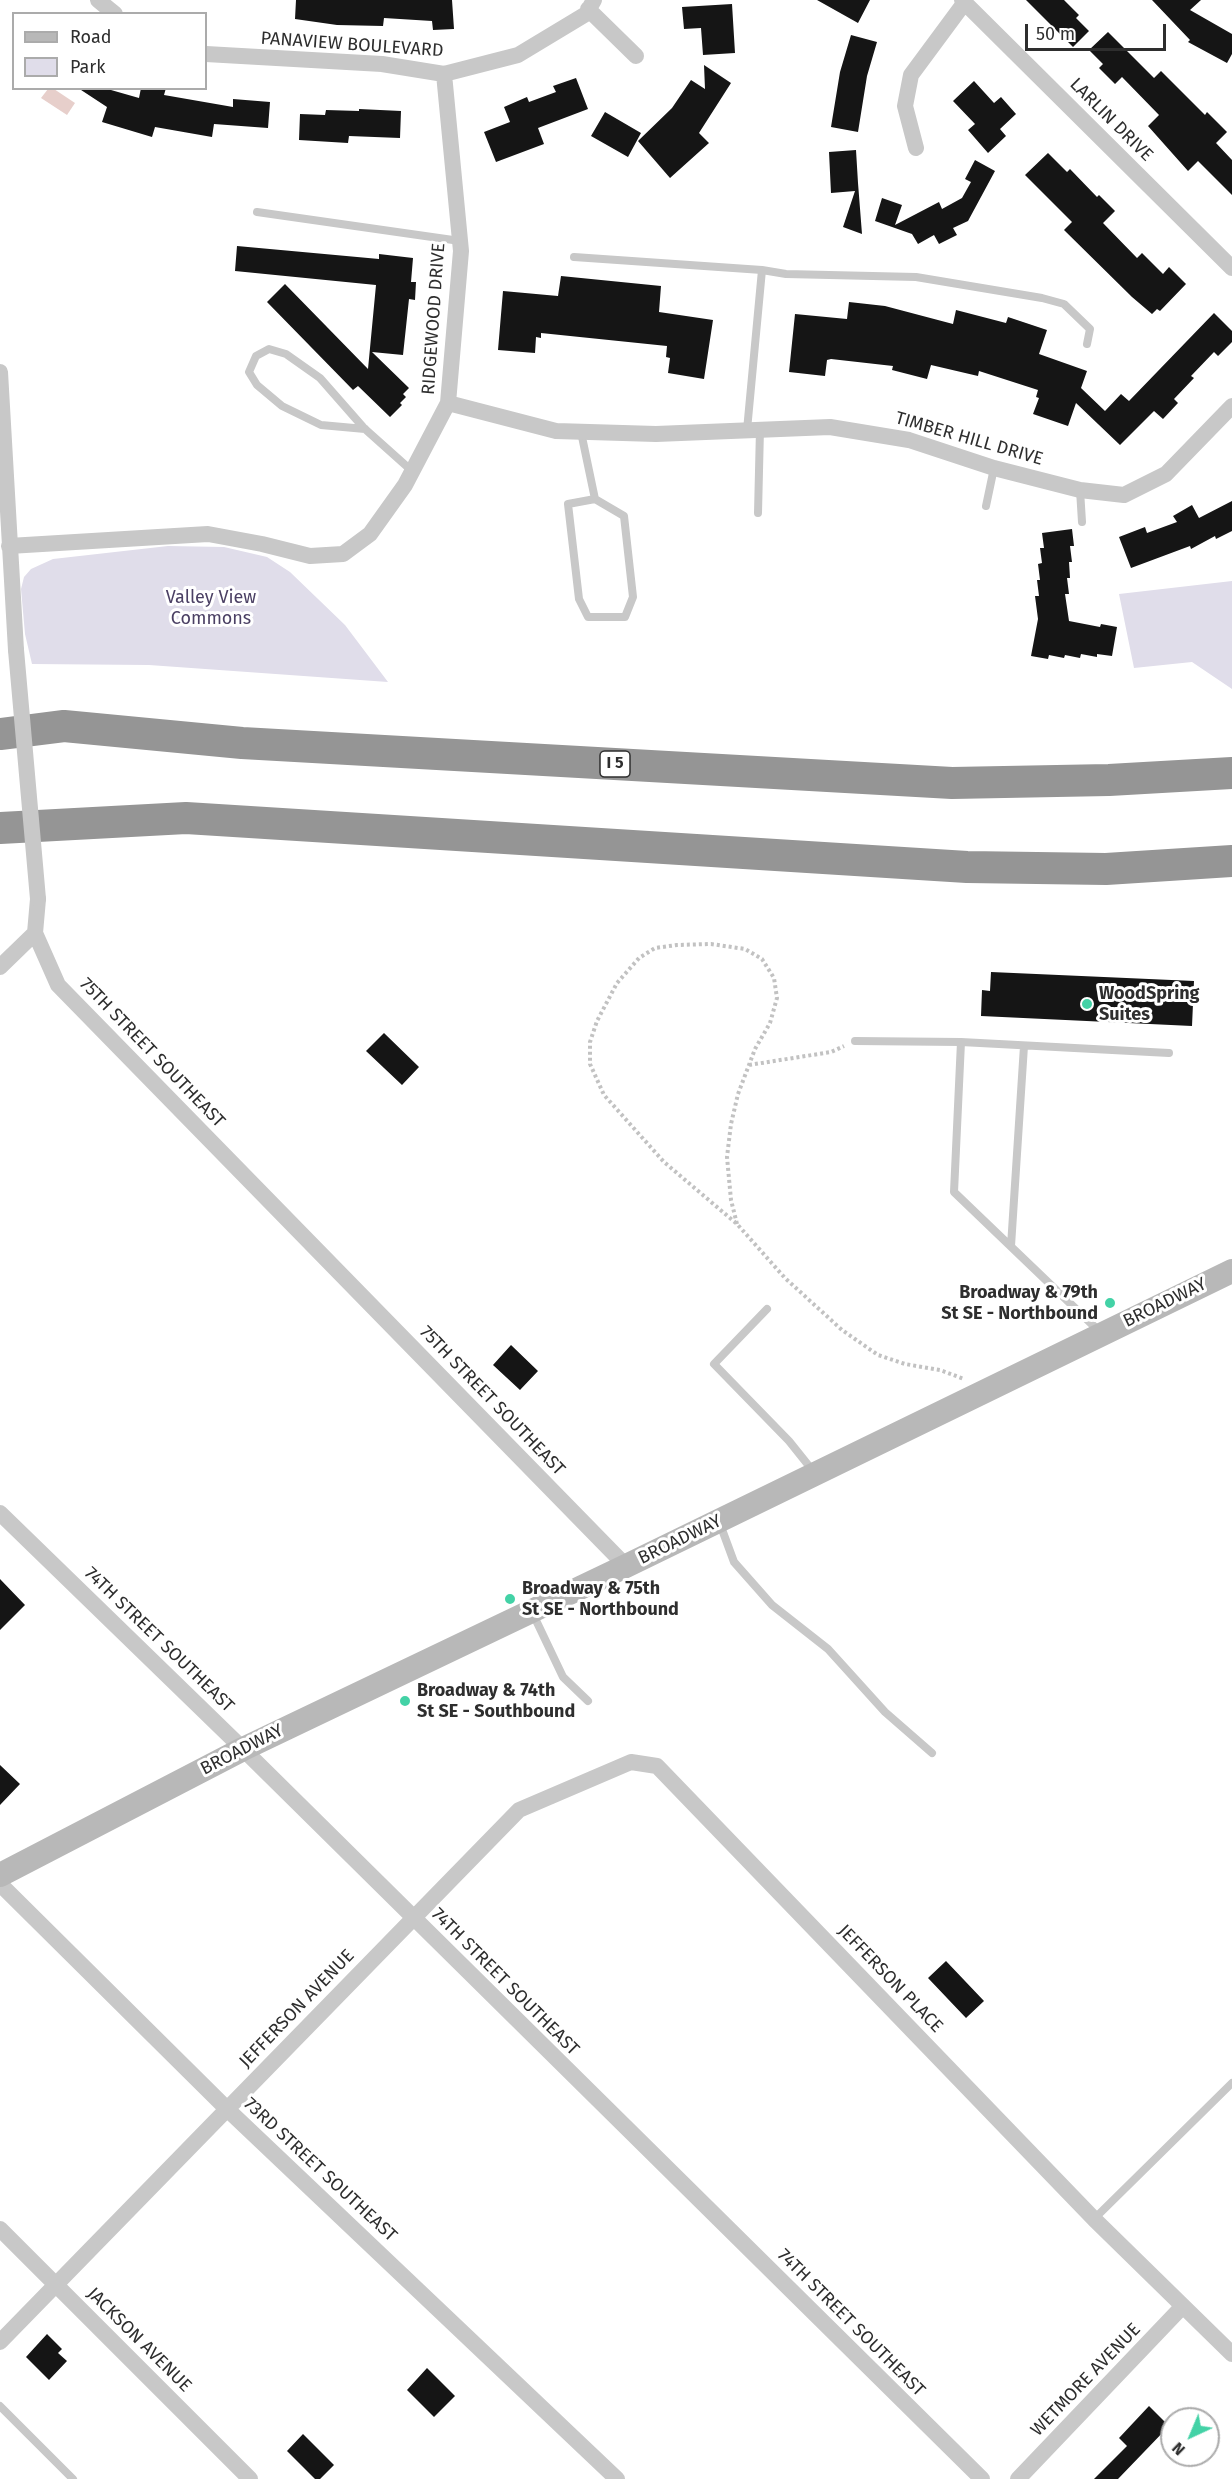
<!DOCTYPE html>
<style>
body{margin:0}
#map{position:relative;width:1232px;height:2479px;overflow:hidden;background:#fff;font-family:"Fira Sans",sans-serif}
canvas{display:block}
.legend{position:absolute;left:12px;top:12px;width:195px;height:78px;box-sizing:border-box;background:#fff;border:2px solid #ababab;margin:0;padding:8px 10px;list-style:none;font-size:18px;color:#2e2e2e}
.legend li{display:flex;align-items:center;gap:12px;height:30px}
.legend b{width:30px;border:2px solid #ababab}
.north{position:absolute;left:1160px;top:2407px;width:60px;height:60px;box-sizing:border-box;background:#fff;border:2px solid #ababab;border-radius:50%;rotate:224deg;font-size:16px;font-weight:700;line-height:24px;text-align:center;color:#2e2e2e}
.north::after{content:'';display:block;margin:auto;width:21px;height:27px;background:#43d2a6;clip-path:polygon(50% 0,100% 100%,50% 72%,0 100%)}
.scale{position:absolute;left:1025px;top:24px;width:141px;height:27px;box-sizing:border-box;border:3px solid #2e2e2e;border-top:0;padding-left:8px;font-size:18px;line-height:21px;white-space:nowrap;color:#2e2e2e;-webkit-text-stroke:4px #fff;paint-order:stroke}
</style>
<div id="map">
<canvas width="1232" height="2479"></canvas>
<ul class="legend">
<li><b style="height:8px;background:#b8b8b8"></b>Road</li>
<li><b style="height:16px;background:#e0ddea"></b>Park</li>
</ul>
<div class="north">N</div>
<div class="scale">50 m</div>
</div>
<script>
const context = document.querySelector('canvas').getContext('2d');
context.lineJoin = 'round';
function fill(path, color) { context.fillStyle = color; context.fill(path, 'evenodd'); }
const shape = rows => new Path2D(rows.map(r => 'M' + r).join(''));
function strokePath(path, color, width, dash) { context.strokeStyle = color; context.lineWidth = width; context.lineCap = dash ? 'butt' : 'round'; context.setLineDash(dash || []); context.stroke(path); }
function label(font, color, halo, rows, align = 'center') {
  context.font = font + ' "Fira Sans",sans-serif'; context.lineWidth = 6; context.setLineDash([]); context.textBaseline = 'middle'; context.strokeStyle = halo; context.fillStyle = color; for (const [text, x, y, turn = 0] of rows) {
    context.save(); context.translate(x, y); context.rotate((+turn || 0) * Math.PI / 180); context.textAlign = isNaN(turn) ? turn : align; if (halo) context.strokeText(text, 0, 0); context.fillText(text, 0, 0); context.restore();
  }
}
const green = shape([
 [168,546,224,547,267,557,290,572,345,625,388,682,149,665,32,664,25,634,21,589,24,577,31,569,53,559],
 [1232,581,1232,689,1192,662,1134,668,1119,594]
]);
const water = shape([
 [48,89,54,89,75,103,67,115,41,98]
]);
const building = shape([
 [296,0,452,0,454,29,433,30,432,21,384,18,383,26,337,25,295,19],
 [817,0,870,0,858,23],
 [1026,0,1064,0,1079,15,1076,18,1089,31,1073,47],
 [1152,0,1201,0,1190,10,1232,34,1232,54,1227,63,1188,42,1190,40],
 [732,4,735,53,703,55,701,28,684,29,682,7],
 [1108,32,1154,78,1161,71,1205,115,1207,112,1227,132,1216,143,1232,160,1232,195,1198,161,1188,171,1148,126,1159,115,1122,77,1115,84,1099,68,1103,64,1089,50],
 [851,35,877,42,867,76,858,132,831,127,840,72],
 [704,65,731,83,699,133,709,143,670,178,638,141,672,108,691,80,705,89],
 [576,78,588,109,538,128,544,144,496,162,484,132,510,122,504,107,527,97,529,102,556,92,553,86],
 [974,81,994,103,1001,97,1016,114,1000,129,1006,136,988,153,968,130,975,124,953,101],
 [78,88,104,88,139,98,141,88,166,88,164,95,233,107,233,99,270,102,268,128,214,124,212,137,155,127,152,137,102,122,107,107],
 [359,109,401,111,400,138,349,136,348,143,299,140,300,114,325,115,326,110,359,111],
 [605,112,641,133,628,157,591,136],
 [856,150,858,183,862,234,843,227,855,191,831,193,829,152],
 [1048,153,1067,172,1070,169,1097,197,1099,195,1115,211,1103,223,1137,258,1142,253,1163,274,1169,267,1186,284,1160,311,1157,309,1152,314,1132,297,1064,230,1072,222,1025,175],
 [975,160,995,171,968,221,953,228,957,235,939,244,934,235,918,244,912,234,875,221,882,198,902,205,895,225,939,202,942,209,962,198,971,182,965,179],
 [237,246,379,259,379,254,413,258,411,282,416,282,415,300,409,299,403,355,372,352,409,388,403,394,406,397,400,403,402,405,390,417,358,386,353,390,267,302,285,284,368,369,376,285,235,271],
 [561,276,661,286,659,312,713,320,704,379,668,373,670,358,666,357,667,346,541,333,541,338,536,337,535,353,498,350,503,291,558,296],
 [849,302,885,306,953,324,956,310,1006,323,1008,317,1047,330,1039,354,1087,371,1081,388,1105,411,1121,394,1129,401,1214,313,1232,331,1232,342,1218,356,1214,352,1191,376,1194,378,1174,399,1178,403,1163,419,1154,411,1120,445,1076,403,1068,426,1033,414,1039,398,1036,397,1038,390,979,371,978,376,931,365,927,379,892,370,893,366,831,359,827,360,825,376,789,372,795,314,847,319],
 [1232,501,1232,531,1216,539,1215,536,1191,549,1190,546,1131,568,1119,537,1145,527,1147,533,1177,522,1173,516,1192,505,1199,518],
 [1072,529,1074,546,1070,546,1072,562,1069,562,1070,578,1067,578,1069,594,1065,594,1069,621,1100,627,1101,624,1117,627,1112,656,1097,654,1097,657,1081,654,1080,658,1065,655,1064,658,1049,655,1048,659,1031,656,1038,619,1035,596,1039,596,1037,580,1040,580,1038,564,1042,563,1040,548,1044,548,1042,533],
 [991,972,1194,981,1192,1026,981,1016,982,990,990,991],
 [384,1033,419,1067,402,1085,366,1051],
 [511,1345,538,1371,520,1390,493,1365],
 [0,1579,25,1605,0,1630],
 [0,1765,20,1784,0,1805],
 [946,1961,984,2001,966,2018,928,1978],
 [47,2334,62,2349,58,2353,67,2361,49,2380,26,2357],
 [427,2368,455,2396,434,2417,407,2390],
 [1149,2406,1169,2426,1118,2479,1094,2479,1127,2446,1119,2438],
 [303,2434,334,2465,320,2479,315,2479,287,2451]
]);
const path = shape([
 [749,1065,831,1052,844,1046],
 [737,1224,731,1200,727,1157,731,1124,738,1094,755,1049,770,1023,777,998,774,978,762,959,745,949,711,944,677,945,655,948,639,958,617,983,597,1021,590,1042,590,1064,604,1095,664,1162,737,1224,785,1278,842,1330,878,1355,905,1364,940,1370,964,1379]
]);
const lane = shape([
 [257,212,460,241],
 [574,257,762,270],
 [365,429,321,425,282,406,257,385,249,372,256,356,269,349,286,354,320,378,363,427,365,429,412,471],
 [747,430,762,270,786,274,916,277,1042,298,1064,304,1090,329,1087,344],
 [581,432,595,499,568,504,579,599,588,617,625,617,633,597,624,516,595,499],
 [1080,490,1082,522],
 [986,506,994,468],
 [758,513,760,429],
 [855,1041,961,1042],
 [1011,1246,1024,1046],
 [767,1309,714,1364,789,1441,813,1471],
 [1100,1332,954,1192,961,1042,1169,1053],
 [720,1524,734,1562,772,1605,828,1649,885,1712,932,1753],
 [533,1614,563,1677,588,1701],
 [1094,2219,1232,2083],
 [0,2406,73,2479]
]);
const street = shape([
 [98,0,115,14],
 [962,0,1232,268],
 [588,9,636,56],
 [206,54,382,64,444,74,518,55,586,14,594,0],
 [916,148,905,106,911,75,965,2],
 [0,372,16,650],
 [448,403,556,431,656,434,830,427,909,440,994,468,1080,490,1124,495,1166,474,1232,406],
 [9,546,208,534,262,544,310,556,343,554,370,534,405,485,448,403,461,251,444,74],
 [38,899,35,933,58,985,626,1566],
 [0,967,35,933],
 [0,1513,243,1749,982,2479],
 [0,1884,227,2109,617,2479],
 [0,2229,250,2479],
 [0,2342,519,1810,631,1762,657,1766,1094,2219,1232,2354],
 [1018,2479,1182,2307]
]);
const secondary = shape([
 [0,1875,243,1749,626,1566,1232,1271]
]);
const highway = shape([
 [0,734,64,726,242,743,952,783,1109,780,1232,773],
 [0,828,186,818,967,867,1106,869,1232,861]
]);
const streetBridge = shape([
 [16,650,38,899]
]);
const markers = [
 [1087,1004,6,"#43d2a6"],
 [1110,1303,6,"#43d2a6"],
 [510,1599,6,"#43d2a6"],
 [405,1701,6,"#43d2a6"]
];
const shields = [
 [615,764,30]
];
const shieldNames = [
 ["I 5",615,764]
];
const streetNames = [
 ["PANAVIEW BOULEVARD",352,45,4],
 ["LARLIN DRIVE",1111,120,45],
 ["RIDGEWOOD DRIVE",434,319,-86],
 ["TIMBER HILL DRIVE",969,439,16],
 ["75TH STREET SOUTHEAST",152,1053,46],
 ["BROADWAY",1165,1303,-26],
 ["75TH STREET SOUTHEAST",492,1401,46],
 ["BROADWAY",680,1540,-26],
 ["74TH STREET SOUTHEAST",159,1640,44],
 ["BROADWAY",242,1750,-27],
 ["JEFFERSON PLACE",890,1979,46],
 ["74TH STREET SOUTHEAST",505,1982,45],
 ["JEFFERSON AVENUE",297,2009,-46],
 ["73RD STREET SOUTHEAST",320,2170,43],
 ["74TH STREET SOUTHEAST",851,2323,45],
 ["JACKSON AVENUE",139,2340,45],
 ["WETMORE AVENUE",1086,2380,-46]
];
const parkNames = [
 ["Valley View",211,598],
 ["Commons",211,619]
];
const poiNames = [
 ["WoodSpring",1099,994],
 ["Suites",1099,1015],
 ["Broadway & 79th",1098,1293,"right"],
 ["St SE - Northbound",1098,1314,"right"],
 ["Broadway & 75th",522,1589],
 ["St SE - Northbound",522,1610],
 ["Broadway & 74th",417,1691],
 ["St SE - Southbound",417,1712]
];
fill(green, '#e0ddea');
fill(water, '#e7cfcb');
fill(building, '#151515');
strokePath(path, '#c2c2c2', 4, [3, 3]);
strokePath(lane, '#c8c8c8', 8);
strokePath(street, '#c8c8c8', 16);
strokePath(secondary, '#b8b8b8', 24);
strokePath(highway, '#959595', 32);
strokePath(streetBridge, '#c8c8c8', 16);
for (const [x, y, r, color] of markers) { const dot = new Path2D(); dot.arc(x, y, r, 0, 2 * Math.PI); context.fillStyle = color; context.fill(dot); strokePath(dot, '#fff', 2); }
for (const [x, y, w] of shields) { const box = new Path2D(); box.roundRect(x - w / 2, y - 13, w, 26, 4.5); context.fillStyle = '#fff'; context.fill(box); strokePath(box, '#2e2e2e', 1.5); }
label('bold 16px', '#2e2e2e', null, shieldNames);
label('18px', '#2e2e2e', '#fff', streetNames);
label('18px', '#4b4064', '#fff', parkNames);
label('bold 18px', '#2e2e2e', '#fff', poiNames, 'left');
</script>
